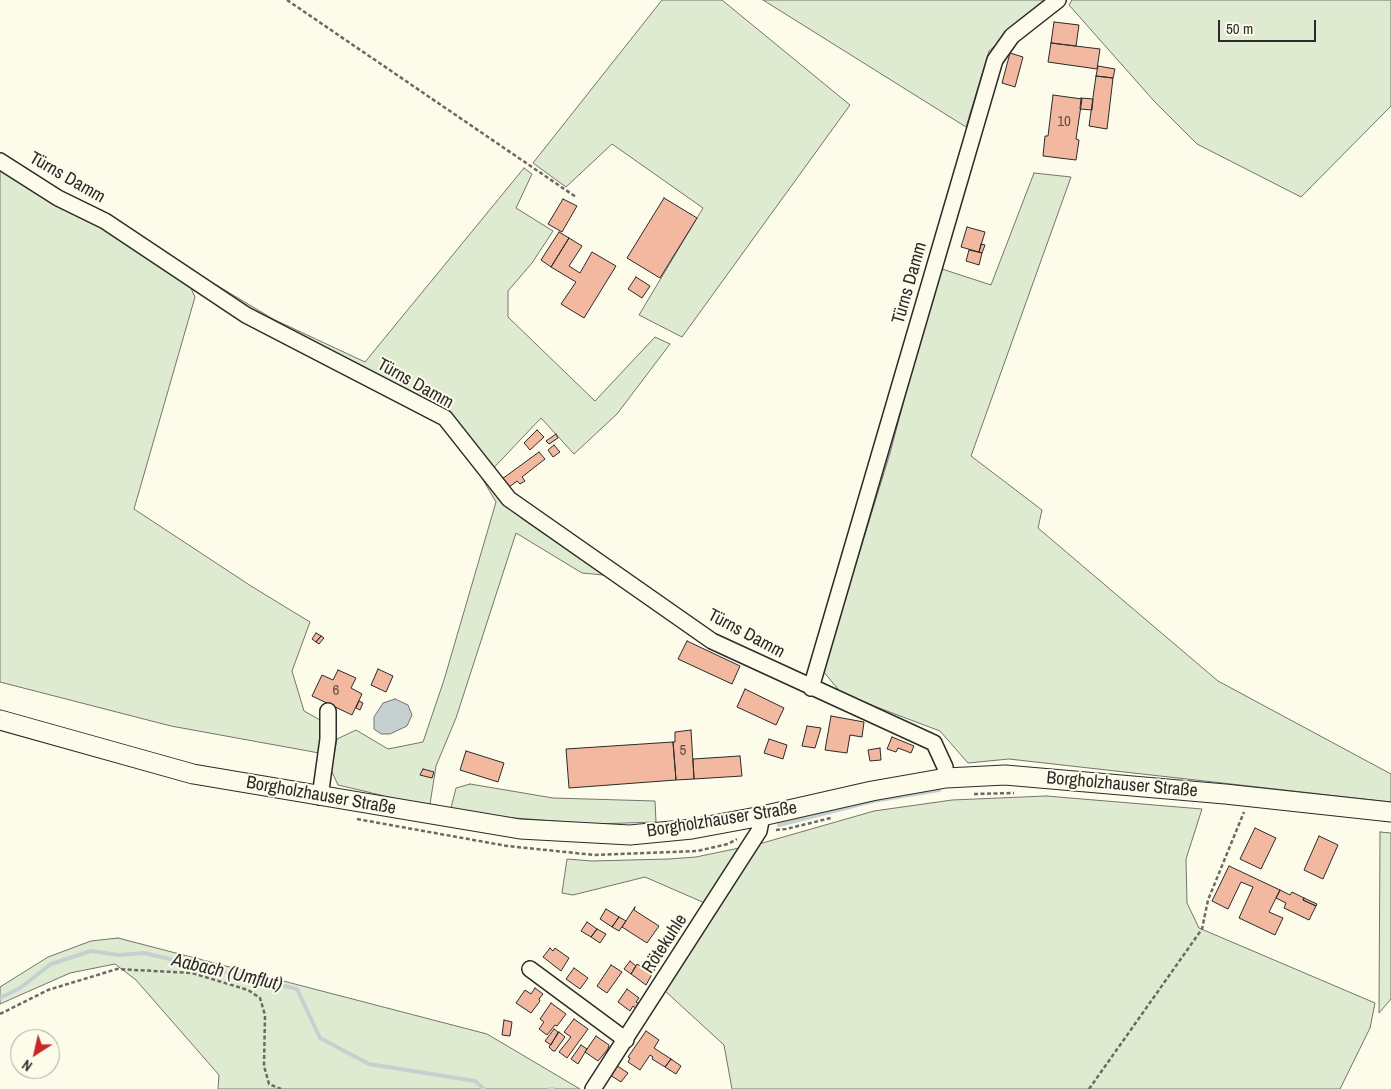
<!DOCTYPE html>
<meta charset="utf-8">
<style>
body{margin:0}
#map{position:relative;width:1391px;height:1089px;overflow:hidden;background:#fdfbea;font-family:"Archivo Narrow",sans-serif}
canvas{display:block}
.north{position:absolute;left:10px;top:1029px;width:50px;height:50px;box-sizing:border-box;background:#fdfbea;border:1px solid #a9a89e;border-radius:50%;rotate:215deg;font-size:14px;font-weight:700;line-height:20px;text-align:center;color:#2b2b2b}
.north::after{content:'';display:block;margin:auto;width:18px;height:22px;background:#c62828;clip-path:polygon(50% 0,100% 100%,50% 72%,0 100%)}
.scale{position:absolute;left:1218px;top:20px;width:98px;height:22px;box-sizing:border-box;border:2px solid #2b2b2b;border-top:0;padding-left:6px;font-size:15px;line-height:18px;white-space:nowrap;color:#2b2b2b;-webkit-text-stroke:4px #fdfbea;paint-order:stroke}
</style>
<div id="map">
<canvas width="1391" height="1089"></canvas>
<div class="north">N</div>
<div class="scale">50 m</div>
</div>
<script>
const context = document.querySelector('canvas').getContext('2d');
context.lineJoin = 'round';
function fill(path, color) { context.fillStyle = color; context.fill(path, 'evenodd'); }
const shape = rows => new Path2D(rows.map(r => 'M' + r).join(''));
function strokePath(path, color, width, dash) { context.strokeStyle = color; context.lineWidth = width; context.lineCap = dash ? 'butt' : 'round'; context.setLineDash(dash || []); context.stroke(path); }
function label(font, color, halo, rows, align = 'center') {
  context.font = font + ' "Archivo Narrow",sans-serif'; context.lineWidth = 4; context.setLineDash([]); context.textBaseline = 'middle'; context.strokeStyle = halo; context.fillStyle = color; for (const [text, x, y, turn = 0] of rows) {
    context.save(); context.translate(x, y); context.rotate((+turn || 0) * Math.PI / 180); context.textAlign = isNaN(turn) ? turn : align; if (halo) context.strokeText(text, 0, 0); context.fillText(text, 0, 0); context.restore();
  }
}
const green = shape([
 [662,0,722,0,850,105,682,337,639,315,703,208,612,144,566,187,533,163,662,0],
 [763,0,1048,0,989,51,966,127,763,0],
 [1072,0,1391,0,1391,106,1301,197,1197,144,1154,101,1069,5,1072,0],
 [0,167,105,230,190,286,195,297,134,509,251,586,310,622,292,671,304,711,322,721,319,753,171,726,0,682,0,167],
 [524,168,532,174,516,208,553,231,532,263,508,291,508,317,595,401,655,337,670,344,617,414,574,454,541,418,486,476,506,504,521,518,603,575,582,573,516,533,456,718,436,766,430,804,406,801,338,785,331,770,337,739,356,730,388,749,423,742,444,680,496,502,472,461,442,422,205,296,213,283,273,319,365,362,524,168],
 [1034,173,1071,177,971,456,1042,510,1038,528,1218,681,1391,774,1391,802,1009,759,968,763,940,731,842,694,823,671,890,453,939,268,991,285,1034,173],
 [470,784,553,798,655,801,656,822,595,824,461,814,451,808,456,788,470,784],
 [1046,796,1202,809,1186,859,1187,903,1199,928,1375,1003,1370,1028,1340,1089,732,1089,724,1045,664,990,759,844,874,811,952,800,1046,796],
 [1380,832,1391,833,1391,999,1379,1013,1380,832],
 [744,847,707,904,645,877,573,895,562,893,567,859,592,861,669,859,696,857,744,847],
 [118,938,487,1034,580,1089,218,1089,219,1075,136,980,115,964,70,973,0,1004,0,987,48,957,91,941,118,938]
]);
const water = shape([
 [395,699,408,705,412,715,407,726,390,734,381,734,374,729,374,717,383,703,395,699]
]);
const stream = shape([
 [779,825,873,801,939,790],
 [0,998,20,988,51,964,91,951,119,955,144,953,297,989,320,1038,369,1064,475,1081,484,1089],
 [550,1089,553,1089]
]);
const building = shape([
 [1054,22,1079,25,1076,46,1051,43,1054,22],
 [1051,43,1100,49,1097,69,1048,62,1051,43],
 [1010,53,1023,57,1015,87,1002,83,1010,53],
 [1098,66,1115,69,1113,78,1096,76,1098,66],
 [1096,76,1113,78,1107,129,1089,126,1096,76],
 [1053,95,1082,99,1076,139,1079,140,1076,160,1043,156,1045,136,1048,136,1053,95],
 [1081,98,1093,99,1092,110,1080,109,1081,98],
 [664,198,697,218,660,278,627,258,664,198],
 [563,199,577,206,562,232,548,224,563,199],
 [967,227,985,232,979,252,961,247,967,227],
 [559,232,569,238,551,267,541,260,559,232],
 [569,238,582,246,569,266,580,273,592,252,616,266,584,318,561,304,576,282,551,267,569,238],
 [981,244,985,245,982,253,979,252,981,244],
 [969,250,982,253,979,265,966,261,969,250],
 [636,277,650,286,642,298,628,289,636,277],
 [537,430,544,437,530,450,524,443,537,430],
 [556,434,558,438,549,444,546,441,556,434],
 [554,445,560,452,553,457,548,450,554,445],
 [539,452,545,459,522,477,525,481,520,484,517,481,508,488,502,479,539,452],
 [316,633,321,636,316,642,312,639,316,633],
 [321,636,324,638,319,644,316,642,321,636],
 [687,641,740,666,732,684,678,659,687,641],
 [378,669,393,676,386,692,371,685,378,669],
 [338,670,356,678,351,688,362,694,352,715,312,696,322,675,333,680,338,670],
 [745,689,784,708,776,725,737,707,745,689],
 [359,701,363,703,360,710,356,708,359,701],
 [831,716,864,722,862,737,850,735,847,753,825,750,831,716],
 [807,726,821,728,815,748,802,746,807,726],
 [691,730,694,779,676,780,673,742,675,742,675,732,691,730],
 [892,737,914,746,911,753,898,748,896,752,887,749,892,737],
 [769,739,787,745,783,759,764,753,769,739],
 [673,742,676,780,569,788,566,749,673,742],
 [880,748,881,760,870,761,868,750,880,748],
 [466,751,504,763,498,782,460,770,466,751],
 [740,756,742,776,694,779,693,759,740,756],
 [423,769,434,772,432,778,420,775,423,769],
 [1255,828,1276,838,1261,869,1240,859,1255,828],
 [1319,836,1338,845,1323,879,1304,870,1319,836],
 [1229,866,1280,890,1269,912,1283,918,1275,935,1239,918,1253,887,1241,882,1228,909,1212,901,1229,866],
 [1280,890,1290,895,1292,892,1304,898,1303,900,1316,906,1309,920,1284,908,1286,903,1276,898,1280,890],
 [1304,898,1317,904,1316,906,1303,900,1304,898],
 [635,907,634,910,659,926,647,943,622,927,635,907],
 [606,909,619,917,612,927,600,919,606,909],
 [619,917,626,921,619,931,612,927,619,917],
 [587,922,597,929,591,937,581,931,587,922],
 [597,929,606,934,600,943,591,937,597,929],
 [550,948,553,951,555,948,569,958,561,971,543,957,550,948],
 [630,961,636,966,631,974,624,969,630,961],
 [647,963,655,969,646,985,631,974,637,964,643,968,647,963],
 [611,965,622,972,607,993,597,986,611,965],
 [574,968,588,978,580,989,566,979,574,968],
 [535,988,543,994,539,999,540,1001,531,1013,516,1003,525,990,531,994,535,988],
 [627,989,639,998,636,1002,640,1004,637,1009,633,1006,630,1011,618,1002,627,989],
 [551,1003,566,1014,557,1026,555,1025,547,1035,539,1029,544,1022,540,1019,551,1003],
 [574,1019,588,1029,567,1058,559,1052,571,1037,564,1032,574,1019],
 [504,1020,512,1022,510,1036,502,1035,504,1020],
 [554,1029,558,1032,551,1045,545,1041,554,1029],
 [646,1031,659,1040,654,1048,671,1059,665,1067,652,1059,653,1057,650,1055,640,1070,628,1062,630,1058,628,1057,646,1031],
 [559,1032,565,1037,555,1051,553,1051,549,1047,559,1032],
 [596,1036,609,1045,608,1049,598,1061,585,1052,596,1036],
 [581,1045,587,1049,578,1064,571,1059,581,1045],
 [671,1059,681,1066,676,1074,665,1067,671,1059],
 [616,1065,628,1073,621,1082,610,1075,616,1065]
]);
const path = shape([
 [287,0,576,197],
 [974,794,1014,793],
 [357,819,507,846,595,855,697,851,728,844,737,839],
 [776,830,786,829,831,818],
 [0,1014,48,990,117,969,192,973,248,990,260,998,265,1015,264,1066,269,1084,281,1089],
 [1089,1089,1202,929,1208,900,1244,812]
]);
const minor = shape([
 [0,161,58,198,105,221,246,315,445,418,509,499,712,641,934,743,945,767,946,778],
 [811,688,995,60,1012,36,1058,0],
 [320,797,328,739,328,711],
 [530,969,626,1040],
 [593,1089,759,831,762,816]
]);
const major = shape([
 [0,720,193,774,520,829,630,835,692,829,762,816,872,791,946,778,1005,775,1225,794,1391,812]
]);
const numberNames = [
 ["10",1064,122],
 ["6",336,691],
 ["5",683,751]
];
const streetNames = [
 ["Türns Damm",67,178,30],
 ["Türns Damm",910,283,-74],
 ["Türns Damm",415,384,29],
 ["Türns Damm",746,634,28],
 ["Borgholzhauser Straße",1122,785,5],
 ["Borgholzhauser Straße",321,796,10],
 ["Borgholzhauser Straße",722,820,-9],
 ["Rötekuhle",665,944,-57]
];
const waterNames = [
 ["Aabach (Umflut)",227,973,13]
];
fill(green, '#deebd1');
strokePath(green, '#74746e', 1);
fill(water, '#c7d0d0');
strokePath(water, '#74746e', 1);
strokePath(stream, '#c7d0d0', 4);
fill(building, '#f2b8a0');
strokePath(building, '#2b2b2b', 1);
strokePath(minor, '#2b2b2b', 18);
strokePath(major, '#2b2b2b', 21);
strokePath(path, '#6a6964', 2.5, [4, 2.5]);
strokePath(minor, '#fdfbea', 15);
strokePath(major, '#fdfbea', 19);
label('15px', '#5d4e48', null, numberNames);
label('18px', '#2b2b2b', '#fdfbea', streetNames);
label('italic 19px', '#2b2b2b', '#fdfbea', waterNames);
</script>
